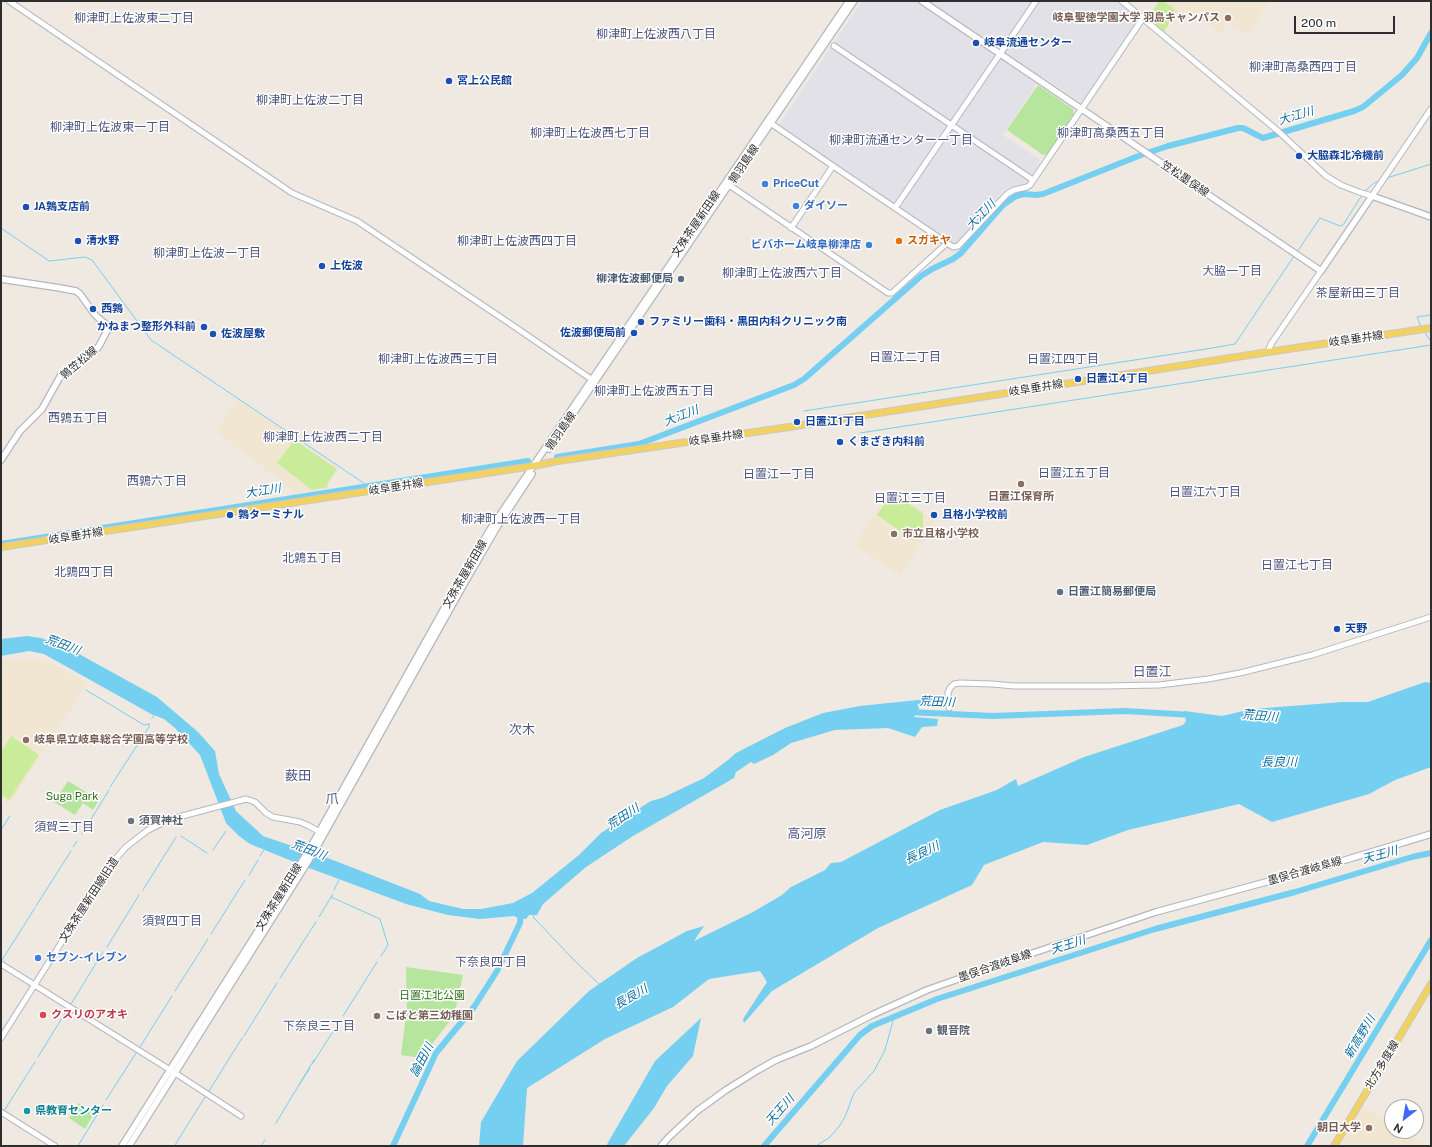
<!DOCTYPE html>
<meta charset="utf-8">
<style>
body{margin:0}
#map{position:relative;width:1432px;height:1147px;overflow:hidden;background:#efe9e1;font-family:"Public Sans",sans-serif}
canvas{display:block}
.frame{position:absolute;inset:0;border:2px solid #2e2e2e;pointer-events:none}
.north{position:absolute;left:1384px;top:1099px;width:40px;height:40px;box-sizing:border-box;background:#fff;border:1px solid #ababab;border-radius:50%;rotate:211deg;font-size:11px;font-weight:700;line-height:16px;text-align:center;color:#2e2e2e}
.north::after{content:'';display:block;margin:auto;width:14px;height:18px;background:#4264fb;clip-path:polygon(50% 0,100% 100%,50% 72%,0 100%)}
.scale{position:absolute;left:1294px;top:16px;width:101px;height:18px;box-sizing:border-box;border:2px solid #2e2e2e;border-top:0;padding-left:5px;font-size:12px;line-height:14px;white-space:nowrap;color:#2e2e2e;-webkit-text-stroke:3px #fff;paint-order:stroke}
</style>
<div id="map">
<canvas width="1432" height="1147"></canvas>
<div class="frame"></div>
<div class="north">N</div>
<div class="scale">200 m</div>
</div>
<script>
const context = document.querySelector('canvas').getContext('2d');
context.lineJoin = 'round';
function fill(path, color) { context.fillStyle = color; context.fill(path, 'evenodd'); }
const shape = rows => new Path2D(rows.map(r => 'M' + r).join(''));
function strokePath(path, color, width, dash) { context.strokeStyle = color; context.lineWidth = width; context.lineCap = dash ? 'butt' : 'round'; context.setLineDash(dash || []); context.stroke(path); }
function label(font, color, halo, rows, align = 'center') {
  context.font = font + ' "Public Sans","Noto Sans JP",sans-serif'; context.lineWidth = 3; context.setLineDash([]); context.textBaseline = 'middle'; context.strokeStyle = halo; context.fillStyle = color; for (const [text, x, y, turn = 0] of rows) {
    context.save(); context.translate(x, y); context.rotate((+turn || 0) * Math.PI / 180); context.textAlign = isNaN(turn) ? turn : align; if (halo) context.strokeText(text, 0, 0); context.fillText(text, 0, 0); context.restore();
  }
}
const industrial = shape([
 [862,1,1119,1,1140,19,1085,100,1079,101,1042,76,1003,135,1039,159,1040,164,1027,182,1002,192,957,244,952,245,778,126]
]);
const education = shape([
 [1159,1,1270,1,1247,35,1228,23,1221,33,1181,7,1164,32,1149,19,1148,17],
 [237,399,339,468,328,485,329,488,297,494,216,431],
 [893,490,935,522,935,524,902,572,901,576,854,545,891,491],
 [15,658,35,658,53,664,87,683,10,804,1,797,1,660],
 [1360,1105,1392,1124,1392,1131,1403,1131,1428,1146,1336,1146]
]);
const green = shape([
 [1038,85,1073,109,1074,115,1048,154,1043,155,1007,130],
 [68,781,99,800,93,810,83,803,75,815,54,802],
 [406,967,463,975,454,1016,421,1058,401,1055,407,1008],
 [79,1103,94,1113,85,1129,69,1118]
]);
const pitch = shape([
 [1159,1,1163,1,1174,8,1173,9,1176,12,1164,32,1149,19,1149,17],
 [294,440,337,469,327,484,328,487,312,490,277,463],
 [893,492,923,514,923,525,922,530,913,540,877,515],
 [11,736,39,755,9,800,1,794,1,752]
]);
const water = shape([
 [27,636,41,638,70,649,157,697,198,732,215,751,219,774,236,811,263,836,333,860,420,894,429,901,463,909,481,909,513,903,532,893,579,855,601,833,651,801,662,798,704,778,728,760,736,753,785,728,823,713,860,706,937,698,937,703,921,705,914,717,938,719,937,726,922,727,915,737,888,728,835,730,791,743,773,755,754,764,751,762,736,772,734,778,633,836,586,867,543,904,537,915,529,915,526,919,518,918,514,916,480,919,448,915,406,904,309,868,250,844,239,836,226,823,200,755,175,728,164,719,151,714,44,654,29,651,1,656,1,639],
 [1425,682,1431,683,1431,767,1395,780,1369,794,1272,822,1239,804,1128,830,1087,845,1043,842,984,865,972,885,878,928,772,991,744,1023,743,1019,767,982,760,971,709,979,673,1007,605,1039,527,1088,523,1146,479,1146,481,1122,517,1061,589,991,637,958,687,931,704,926,694,941,753,912,782,895,791,887,825,870,831,863,841,862,940,810,997,790,1016,779,1018,786,1084,757,1183,725,1186,721,1184,711,1222,716,1252,709,1343,702,1368,702],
 [701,1018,693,1056,667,1086,654,1108,624,1146,606,1146,655,1061]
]);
const stream = shape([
 [1387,178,1431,164],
 [1364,192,1374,183,1379,181],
 [1,228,49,261,85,257,92,260,151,340,368,486],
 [1297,252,1320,218,1340,226,1343,225,1362,195],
 [1421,327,1417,317,1431,315],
 [1424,331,1431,342],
 [804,411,1206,349,1235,344,1294,256],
 [860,433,1431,345],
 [86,690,144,725,149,724],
 [152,718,155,714],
 [139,742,149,727,149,724],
 [110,787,138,744],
 [1,830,10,816],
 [82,834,109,790],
 [181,836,207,853],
 [73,847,77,841],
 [213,850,226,831],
 [260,856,264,850],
 [249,875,258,860],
 [143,890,176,837],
 [334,890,339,880],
 [331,897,380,919,388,945,381,956],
 [36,906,71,851],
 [533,915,534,918,573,959,600,985],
 [319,917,333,894],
 [211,934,245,880],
 [107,947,139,895],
 [2,960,35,908],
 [280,978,316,922],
 [175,991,208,939],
 [71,1004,103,952],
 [343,1016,377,962],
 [244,1036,277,983],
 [140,1047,172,996],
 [38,1057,67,1010],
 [313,1063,339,1022],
 [299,1085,310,1068],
 [209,1091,242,1038],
 [106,1100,136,1053],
 [4,1111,35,1062],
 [276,1123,314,1060],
 [175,1145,205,1097],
 [78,1146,103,1105],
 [261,1146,265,1140],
 [816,1146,829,1138,838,1128,845,1117,854,1093,874,1071,885,1050,894,1017]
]);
const river = shape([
 [557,457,639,444,794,385,804,379,921,276,932,269,953,259,961,253,995,214,1003,205,1016,196,1024,194,1036,195,1043,194,1141,155,1168,146,1238,128,1243,128,1263,138,1354,111,1363,107,1402,75,1417,58,1431,33],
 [1,544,528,461],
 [908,712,993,716,1125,711,1192,715],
 [393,1146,436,1053,474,1007,497,971,520,923,521,911],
 [764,1146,860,1035,872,1026,937,999,1155,929,1295,892,1412,857,1431,853],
 [1307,1146,1431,940]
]);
const tertiary = shape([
 [9,1,292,193,357,221,515,327,594,381],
 [1122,1,1278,131,1326,176,1341,185,1359,192,1372,196,1431,109],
 [834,46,1033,180],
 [769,122,833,166,791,228],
 [833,166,947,243,953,247,958,246,1007,194,1014,190,1027,187,1030,185,1143,18],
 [729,185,888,293,892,293,947,243],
 [895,208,1036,1],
 [1268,352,1271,344,1321,271],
 [949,708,948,693,950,688,954,684,960,683,992,684,1014,686,1105,686,1159,685,1208,679,1240,673,1312,655,1431,617],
 [1,964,175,1073,241,1116],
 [1,1038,111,864,126,847,148,830,171,819,246,799,255,802,266,813,273,817,300,822,309,826,322,833],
 [1,1112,55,1146]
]);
const secondary = shape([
 [922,1,1321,271,1372,196,1431,217],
 [1,279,60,288,76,291,80,294,95,315,109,327,99,346,95,351,61,375,42,409,20,431,1,460],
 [549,449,854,1],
 [122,1146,309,850,460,580,491,528,849,1],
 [129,1146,314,852,464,584,497,527,532,474],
 [661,1146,669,1137,697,1111,726,1090,758,1070,776,1060,811,1046,872,1015,927,990,1009,961,1156,912,1332,864,1431,834]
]);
const primary = shape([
 [1,547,533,466,558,461,789,427,1186,365,1268,352,1431,328],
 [1334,1146,1431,984]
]);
const markers = [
 [1228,18,4,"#8d6e63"],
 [976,43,4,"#1a4fb4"],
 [449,81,4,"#1a4fb4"],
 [1299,156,4,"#1a4fb4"],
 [765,184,4,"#3f7fe0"],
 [796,206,4,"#3f7fe0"],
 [26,207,4,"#1a4fb4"],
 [78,241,4,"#1a4fb4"],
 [899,241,4,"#e8710a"],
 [869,245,4,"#3f7fe0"],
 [322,266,4,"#1a4fb4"],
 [681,279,4,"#5c6f8a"],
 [93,309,4,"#1a4fb4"],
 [641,322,4,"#1a4fb4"],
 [204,327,4,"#1a4fb4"],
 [634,333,4,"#1a4fb4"],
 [213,334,4,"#1a4fb4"],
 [1078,379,4,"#1a4fb4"],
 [797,422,4,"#1a4fb4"],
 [840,442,4,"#1a4fb4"],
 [1021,484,4,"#8d6e63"],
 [230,515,4,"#1a4fb4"],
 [934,515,4,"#1a4fb4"],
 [894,534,4,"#8d6e63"],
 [1060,592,4,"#5c6f8a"],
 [1337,629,4,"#1a4fb4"],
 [26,740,4,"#8d6e63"],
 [131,821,4,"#6b7280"],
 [38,958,4,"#3f7fe0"],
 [43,1015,4,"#e0444e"],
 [377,1016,4,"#8d6e63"],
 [929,1031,4,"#6b7280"],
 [27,1111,4,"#0f9aa8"],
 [1369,1128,4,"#8d6e63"]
];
const educationNames = [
 ["岐阜聖徳学園大学 羽島キャンパス",1220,18,"right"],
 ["日置江保育所",1021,497,"center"],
 ["市立且格小学校",902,534],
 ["岐阜県立岐阜総合学園高等学校",34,740],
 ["こばと第三幼稚園",385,1016],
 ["朝日大学",1361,1128,"right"]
];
const transitNames = [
 ["岐阜流通センター",984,43],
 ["宮上公民館",457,81],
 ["大脇森北冷機前",1307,156],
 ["JA鶉支店前",34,207],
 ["清水野",86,241],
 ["上佐波",330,266],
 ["西鶉",101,309],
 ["ファミリー歯科・黒田内科クリニック南",649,322],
 ["かねまつ整形外科前",196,327,"right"],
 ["佐波郵便局前",626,333,"right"],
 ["佐波屋敷",221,334],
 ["日置江4丁目",1086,379],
 ["日置江1丁目",805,422],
 ["くまざき内科前",848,442],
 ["鶉ターミナル",238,515],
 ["且格小学校前",942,515],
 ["天野",1345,629]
];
const streetNames = [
 ["鶉羽島線",744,164,-56],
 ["笠松墨俣線",1185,179,34],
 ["文殊茶屋新田線",696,224,-56],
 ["岐阜垂井線",1356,339,-8],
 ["鶉笠松線",79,363,-40],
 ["岐阜垂井線",1036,388,-9],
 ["鶉羽島線",561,431,-55],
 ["岐阜垂井線",716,438,-8],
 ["岐阜垂井線",396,487,-9],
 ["岐阜垂井線",76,536,-9],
 ["文殊茶屋新田線",465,574,-60],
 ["墨俣合渡岐阜線",1305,871,-16],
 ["文殊茶屋新田線",279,897,-58],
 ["文殊茶屋新田線旧道",89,900,-57],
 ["墨俣合渡岐阜線",995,966,-19],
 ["北方多度線",1382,1065,-59]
];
const shopNames = [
 ["PriceCut",773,184],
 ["ダイソー",804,206],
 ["ビバホーム岐阜柳津店",861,245,"right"],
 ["セブン-イレブン",46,958]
];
const foodNames = [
 ["スガキヤ",907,241]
];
const serviceNames = [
 ["柳津佐波郵便局",673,279],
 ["日置江簡易郵便局",1068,592,"left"]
];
const parkNames = [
 ["Suga Park",72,797],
 ["日置江北公園",432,996]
];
const worshipNames = [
 ["須賀神社",139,821],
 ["観音院",937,1031]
];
const healthNames = [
 ["クスリのアオキ",51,1015]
];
const cultureNames = [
 ["県教育センター",35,1111]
];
const neighbourhoodNames = [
 ["柳津町上佐波東二丁目",134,18],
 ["柳津町上佐波西八丁目",656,34],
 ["柳津町高桑西四丁目",1303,67],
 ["柳津町上佐波二丁目",310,100],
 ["柳津町上佐波東一丁目",110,127],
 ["柳津町上佐波西七丁目",590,133],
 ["柳津町高桑西五丁目",1111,133],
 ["柳津町流通センター一丁目",901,140],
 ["柳津町上佐波西四丁目",517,241],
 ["柳津町上佐波一丁目",207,253],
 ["大脇一丁目",1232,271],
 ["柳津町上佐波西六丁目",782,273],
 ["茶屋新田三丁目",1358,293],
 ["日置江二丁目",905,357],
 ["柳津町上佐波西三丁目",438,359],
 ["日置江四丁目",1063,359],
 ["柳津町上佐波西五丁目",654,391],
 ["西鶉五丁目",78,418],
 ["柳津町上佐波西二丁目",323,437],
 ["日置江五丁目",1074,473],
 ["日置江一丁目",779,474],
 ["西鶉六丁目",157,481],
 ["日置江六丁目",1205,492],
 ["日置江三丁目",910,498],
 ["柳津町上佐波西一丁目",521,519],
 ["北鶉五丁目",312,558],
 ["日置江七丁目",1297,565],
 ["北鶉四丁目",84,572],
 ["須賀三丁目",64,827],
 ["須賀四丁目",172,921],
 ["下奈良四丁目",491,962],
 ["下奈良三丁目",319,1026]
];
const waterNames = [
 ["大江川",1296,116,-17],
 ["大江川",981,215,-46],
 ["大江川",681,416,-21],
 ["大江川",263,491,-9],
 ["荒田川",63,645,21],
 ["荒田川",937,702,2],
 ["荒田川",1260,716,5],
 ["長良川",1279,762],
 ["荒田川",623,817,-33],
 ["荒田川",309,850,21],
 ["長良川",922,853,-25],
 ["天王川",1380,855,-15],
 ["天王川",1068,945,-18],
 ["長良川",631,997,-30],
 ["新高野川",1360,1037,-59],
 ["論田川",422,1060,-62],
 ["天王川",780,1110,-49]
];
const quarterNames = [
 ["日置江",1152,672],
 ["次木",522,730],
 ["薮田",298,776],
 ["爪",332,799],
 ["高河原",807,834]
];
fill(industrial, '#e3e1e8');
fill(education, '#f0e6d1');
fill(green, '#b6e59e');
fill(pitch, '#c9ec9a');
fill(water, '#75cff0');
strokePath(stream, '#75cff0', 1);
strokePath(river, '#75cff0', 6);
strokePath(tertiary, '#b4b7c1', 7);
strokePath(secondary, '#b4b7c1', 8);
strokePath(primary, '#c9c9c9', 8);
strokePath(tertiary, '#fff', 5);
strokePath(secondary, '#fff', 5.5);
strokePath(primary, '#f2d163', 6);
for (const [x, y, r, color] of markers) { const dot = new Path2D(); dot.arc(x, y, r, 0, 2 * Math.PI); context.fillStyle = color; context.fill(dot); strokePath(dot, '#fff', 1.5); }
label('bold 11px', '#785e54', '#fff', educationNames, 'left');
label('bold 11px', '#164399', '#fff', transitNames, 'left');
label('11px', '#2e2e2e', '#fff', streetNames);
label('bold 11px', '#366cbe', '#fff', shopNames, 'left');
label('bold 11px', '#c56008', '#fff', foodNames, 'left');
label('bold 11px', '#4e5e75', '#fff', serviceNames, 'right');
label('11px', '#2c6e1b', '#fff', parkNames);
label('bold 11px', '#5b616d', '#fff', worshipNames, 'left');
label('bold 11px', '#be3a42', '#fff', healthNames, 'left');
label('bold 11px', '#0d838f', '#fff', cultureNames, 'left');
label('12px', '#4d5680', '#fff', neighbourhoodNames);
label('italic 12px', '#0d6fa3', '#fff', waterNames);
label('13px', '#4d5680', '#fff', quarterNames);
</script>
